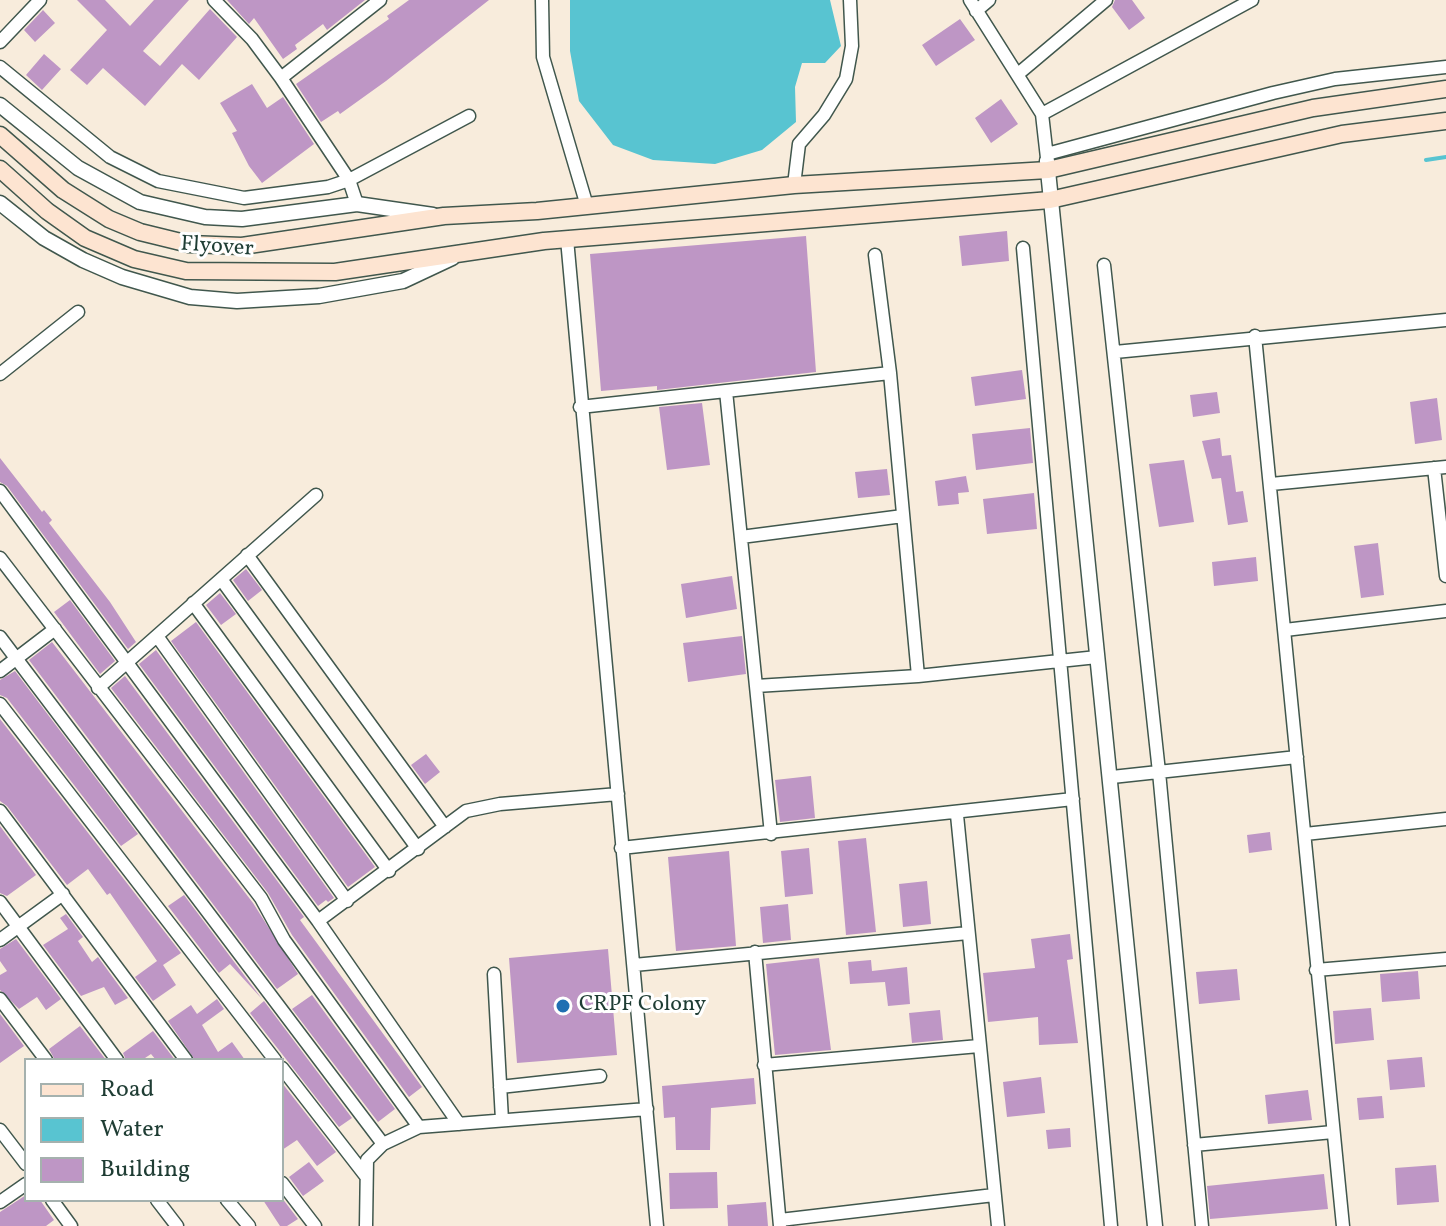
<!DOCTYPE html>
<style>
body{margin:0}
#map{position:relative;width:1446px;height:1226px;overflow:hidden;background:#f8ecdc;font-family:Vollkorn,serif}
canvas{display:block}
.legend{position:absolute;left:24px;top:1058px;width:260px;height:144px;box-sizing:border-box;background:#fff;border:2px solid #a5b1ae;margin:0;padding:10px 14px;list-style:none;font-size:24px;color:#1f3d34}
.legend li{display:flex;align-items:center;gap:16px;height:40px}
.legend b{width:40px;border:2px solid #a5b1ae}
</style>
<div id="map">
<canvas width="1446" height="1226"></canvas>
<ul class="legend">
<li><b style="height:10px;background:#fde4d1"></b>Road</li>
<li><b style="height:22px;background:#58c4d1"></b>Water</li>
<li><b style="height:22px;background:#be96c5"></b>Building</li>
</ul>
</div>
<script>
const context = document.querySelector('canvas').getContext('2d');
context.lineJoin = 'round';
function fill(path, color) { context.fillStyle = color; context.fill(path, 'evenodd'); }
const shape = rows => new Path2D(rows.map(r => 'M' + r).join(''));
function strokePath(path, color, width, dash) { context.strokeStyle = color; context.lineWidth = width; context.lineCap = dash ? 'butt' : 'round'; context.setLineDash(dash || []); context.stroke(path); }
function label(font, color, halo, rows, align = 'center') {
  context.font = font + ' Vollkorn,serif'; context.lineWidth = 6; context.setLineDash([]); context.textBaseline = 'middle'; context.strokeStyle = halo; context.fillStyle = color; for (const [text, x, y, turn = 0] of rows) {
    context.save(); context.translate(x, y); context.rotate((+turn || 0) * Math.PI / 180); context.textAlign = isNaN(turn) ? turn : align; if (halo) context.strokeText(text, 0, 0); context.fillText(text, 0, 0); context.restore();
  }
}
const water = shape([
 [570,0,830,0,841,46,825,63,802,63,795,87,796,122,762,150,715,164,653,160,613,145,579,101,570,51]
]);
const stream = shape([
 [1426,160,1446,157]
]);
const building = shape([
 [77,0,105,0,130,26,154,0,189,0,143,51,160,66,210,9,237,37,199,80,182,64,145,106,103,68,87,85,70,70,107,30],
 [227,0,365,0,327,30,323,24,295,45,297,49,283,59,254,18,249,24],
 [409,0,489,0,386,81,340,114,338,111,321,122,296,84,389,19,387,16],
 [1115,0,1132,0,1145,18,1129,30,1112,7],
 [43,10,55,23,35,42,24,30],
 [960,19,975,40,936,66,922,45],
 [44,54,61,69,42,90,26,75],
 [252,84,267,108,283,97,314,144,262,183,249,166,232,133,237,131,220,103],
 [1001,99,1018,124,991,143,975,118],
 [1007,231,1009,261,962,266,959,236],
 [806,236,816,372,657,390,657,386,601,391,590,254],
 [1022,370,1026,399,975,406,971,377],
 [1217,392,1220,413,1193,417,1190,395],
 [1437,398,1442,440,1415,444,1410,402],
 [702,403,710,465,667,470,659,407],
 [1030,428,1033,463,976,470,972,434],
 [1220,438,1222,456,1231,455,1236,492,1243,491,1248,522,1228,525,1221,478,1212,479,1202,441],
 [0,458,42,512,44,510,52,520,49,523,110,602,136,642,128,649,7,486,0,482],
 [1184,460,1194,522,1159,527,1149,464],
 [887,469,890,495,858,498,855,472],
 [966,476,969,492,958,493,959,504,938,506,935,481],
 [1034,493,1037,529,987,534,983,499],
 [1378,543,1384,595,1361,598,1354,546],
 [1256,557,1258,581,1214,586,1212,562],
 [246,569,262,590,248,601,233,580],
 [732,576,737,609,686,618,681,584],
 [220,593,236,614,221,625,206,605],
 [70,600,115,661,100,674,54,612],
 [196,622,375,867,348,887,171,641],
 [742,636,746,674,688,682,683,643],
 [52,642,253,903,298,974,277,989,29,660],
 [156,650,334,898,328,902,326,900,318,906,139,664],
 [15,671,138,834,121,846,7,698,0,695,0,680],
 [125,676,304,917,300,920,422,1087,409,1097,292,935,268,893,111,688],
 [0,719,181,953,163,965,176,985,153,1001,135,977,157,961,110,893,107,895,88,869,67,885,7,806,0,801],
 [426,754,440,772,425,784,411,765],
 [811,776,815,818,780,822,775,780],
 [0,826,36,875,7,896,0,893],
 [1270,832,1272,850,1249,853,1247,835],
 [866,838,876,932,846,935,838,841],
 [809,848,813,894,785,897,781,851],
 [729,851,736,946,676,951,668,857],
 [927,881,931,924,903,927,899,884],
 [184,895,262,999,230,964,219,973,168,906],
 [788,904,791,940,763,943,760,907],
 [66,914,83,937,78,941,92,962,98,957,128,998,115,1005,104,987,81,996,43,945,68,929,60,918],
 [1070,934,1073,959,1067,960,1078,1043,1039,1045,1038,1017,988,1022,983,973,1035,968,1031,939],
 [16,939,61,999,46,1010,37,997,19,1009,0,990,0,975,7,971,0,961,0,949],
 [608,949,617,1055,517,1063,509,958],
 [819,958,831,1050,775,1055,766,964],
 [871,960,872,971,907,967,910,1004,888,1006,885,982,850,984,848,962],
 [1237,969,1240,1000,1199,1004,1196,972],
 [1418,971,1420,999,1382,1002,1380,974],
 [312,995,395,1109,378,1122,292,1009],
 [217,999,224,1009,202,1025,218,1052,232,1042,245,1060,195,1060,168,1021,191,1005,197,1014],
 [264,1001,352,1118,339,1127,250,1013],
 [1371,1008,1374,1040,1335,1044,1333,1011],
 [940,1010,943,1040,912,1043,909,1013],
 [0,1014,24,1046,0,1063],
 [80,1026,106,1060,55,1060,49,1049],
 [153,1031,175,1060,156,1060,151,1054,142,1060,126,1060,123,1053],
 [1422,1057,1425,1087,1390,1090,1387,1060],
 [1041,1077,1045,1113,1007,1117,1003,1082],
 [754,1078,756,1104,711,1108,710,1150,676,1150,675,1117,664,1118,662,1086],
 [282,1083,336,1152,317,1166,297,1140,282,1150],
 [1308,1090,1312,1120,1268,1124,1265,1095],
 [1382,1096,1384,1118,1359,1120,1357,1098],
 [1070,1128,1071,1147,1048,1149,1046,1130],
 [309,1162,324,1181,303,1196,289,1177],
 [1436,1165,1439,1202,1397,1205,1395,1168],
 [717,1172,718,1208,670,1209,669,1173],
 [1324,1174,1328,1209,1210,1219,1207,1186],
 [26,1195,26,1200,40,1200,54,1220,46,1226,0,1226,0,1212],
 [282,1198,298,1219,287,1226,280,1226,263,1200],
 [766,1202,768,1226,728,1226,727,1205]
]);
const minor = shape([
 [214,0,252,39,281,78,349,180,357,204],
 [542,0,543,57,587,206],
 [970,0,1042,114],
 [976,11,989,0],
 [0,42,40,0],
 [0,67,110,157,158,181,244,198,328,187,349,180,469,116],
 [1018,74,1106,0],
 [281,78,380,0],
 [1047,154,1273,93,1335,79,1446,67],
 [1047,158,1042,114,1252,0],
 [794,185,799,144,824,115,846,79,852,46,850,0],
 [567,239,657,1226],
 [1023,248,1111,1226],
 [875,255,890,373,918,676],
 [1104,265,1159,772,1202,1226],
 [1255,336,1343,1226],
 [1115,352,1446,320],
 [0,374,78,312],
 [726,391,771,834],
 [580,407,890,373],
 [1434,468,1446,576],
 [1271,484,1446,467],
 [0,491,318,921,459,1124],
 [741,537,903,516],
 [247,555,445,827],
 [0,558,261,898,284,940,419,1127],
 [221,579,418,849],
 [193,603,389,871],
 [1285,630,1446,611],
 [157,636,347,901],
 [0,637,383,1144],
 [0,671,55,629],
 [756,686,918,676,1097,657],
 [98,688,316,495],
 [0,704,275,1060],
 [1112,777,1297,757],
 [0,811,186,1060],
 [957,815,998,1226],
 [1305,834,1446,819],
 [621,848,1073,799],
 [0,902,117,1060],
 [318,921,466,811,500,804,618,794],
 [0,940,63,894],
 [755,952,780,1226],
 [634,965,968,933],
 [1316,970,1446,959],
 [494,974,502,1120],
 [0,999,46,1060],
 [764,1065,979,1046],
 [282,1068,365,1175],
 [500,1087,600,1076],
 [0,1130,26,1164],
 [1194,1145,1333,1132],
 [282,1183,315,1226],
 [52,1200,71,1226],
 [157,1200,177,1226],
 [227,1200,249,1226],
 [0,1202,26,1184],
 [780,1220,994,1195],
 [366,1226,367,1160,383,1144,419,1127,647,1109]
]);
const tertiary = shape([
 [0,105,78,168,140,202,205,217,242,219,357,204,433,215],
 [1047,161,1155,1226],
 [0,203,44,238,83,260,122,277,190,297,237,301,319,296,403,281,452,258]
]);
const secondary = shape([
 [0,135,63,190,109,219,140,232,189,244,242,246,444,216,537,211,794,185,1048,170,1313,108,1446,89],
 [0,169,47,211,85,238,134,259,186,271,335,272,544,241,1050,200,1342,134,1446,121]
]);
const markers = [
 [563,1006,8,"#1f6fb2"]
];
const streetNames = [
 ["Flyover",217,248,4]
];
const poiNames = [
 ["CRPF Colony",579,1006]
];
fill(water, '#58c4d1');
strokePath(stream, '#58c4d1', 4);
fill(building, '#be96c5');
strokePath(minor, '#40574d', 15);
strokePath(tertiary, '#40574d', 17);
strokePath(secondary, '#40574d', 19);
strokePath(minor, '#fff', 12);
strokePath(tertiary, '#fff', 14);
strokePath(secondary, '#fde4d1', 16);
for (const [x, y, r, color] of markers) { const dot = new Path2D(); dot.arc(x, y, r, 0, 2 * Math.PI); context.fillStyle = color; context.fill(dot); strokePath(dot, '#fff', 3); }
label('22px', '#1f3d34', '#fff', streetNames);
label('22px', '#1f3d34', '#fff', poiNames, 'left');
</script>
